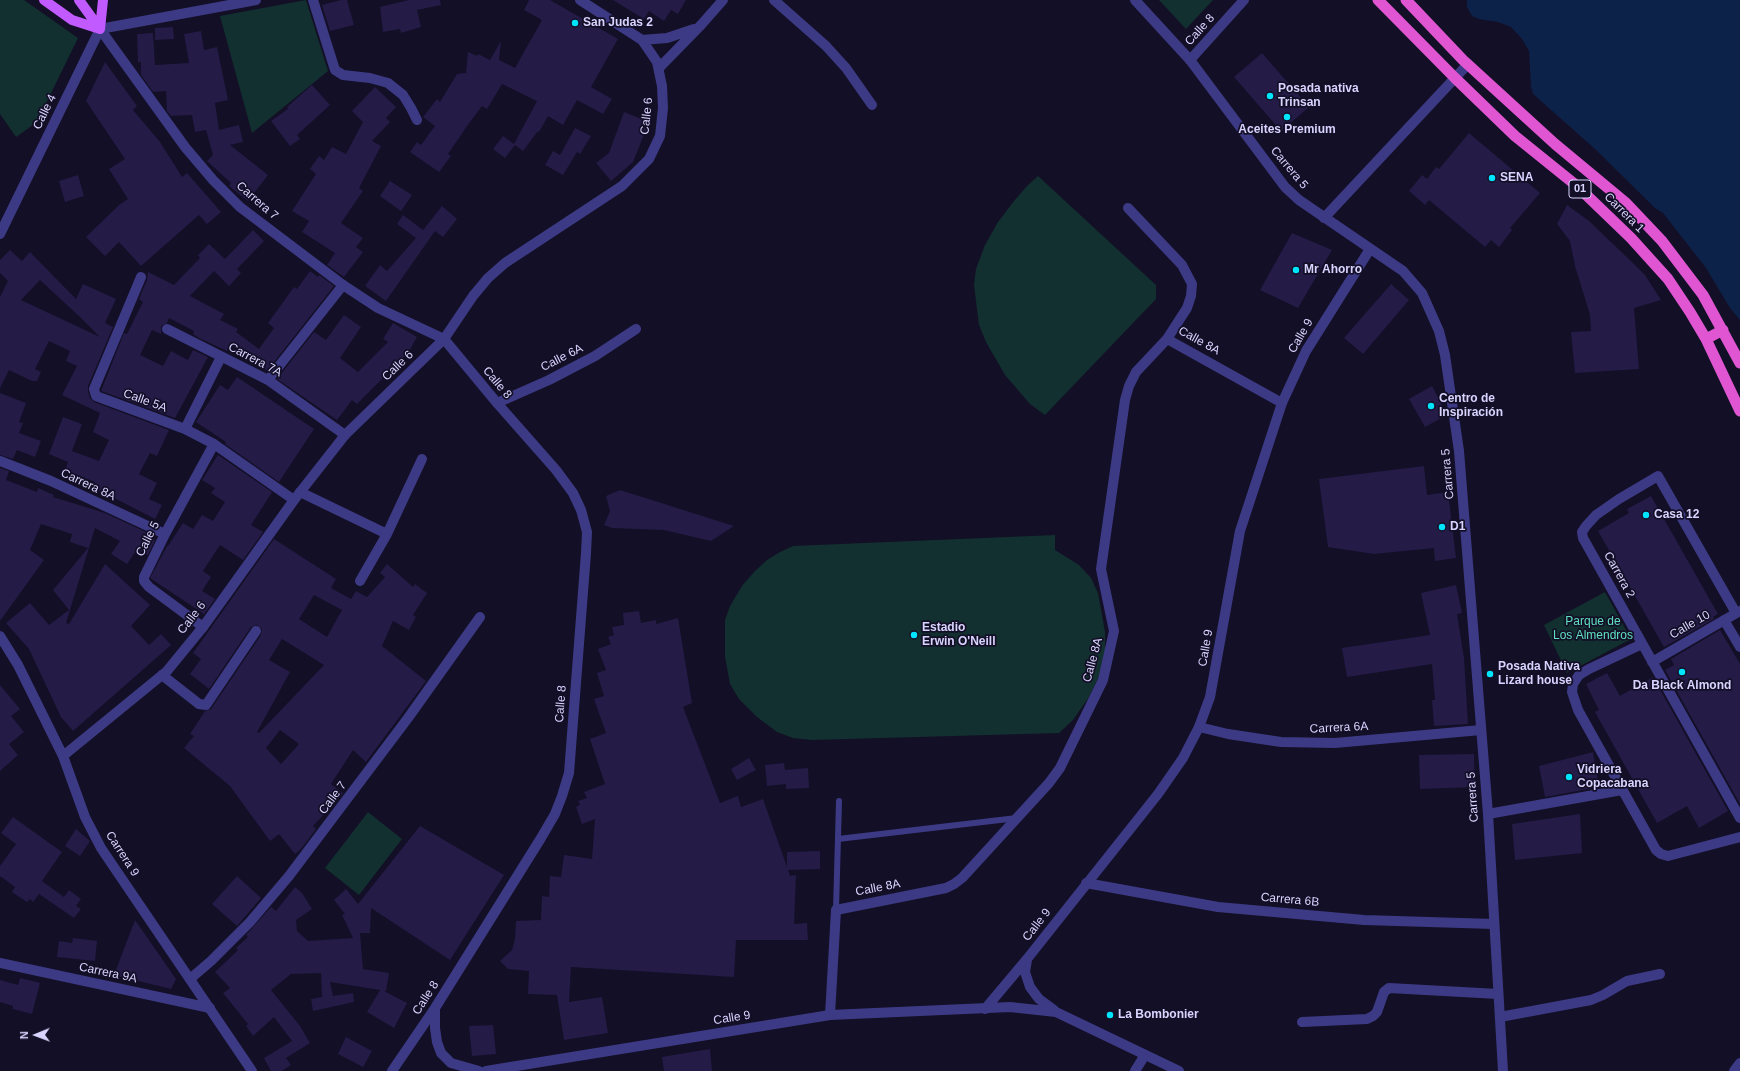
<!DOCTYPE html>
<meta charset="utf-8">
<style>
body{margin:0}
#map{position:relative;width:1740px;height:1071px;overflow:hidden;background:#130f26;font-family:Arial,sans-serif}
canvas{display:block}
.north{position:absolute;left:16px;top:1015px;width:40px;height:40px;-webkit-text-stroke:3px #130f26;paint-order:stroke;rotate:269deg;font-size:11px;font-weight:700;line-height:16px;text-align:center;color:#d9d4ff}
.north::after{content:'';display:block;margin:auto;width:14px;height:18px;background:#d9d4ff;clip-path:polygon(50% 0,100% 100%,50% 72%,0 100%)}
</style>
<div id="map">
<canvas width="1740" height="1071"></canvas>
<div class="north">N</div>
</div>
<script>
const context = document.querySelector('canvas').getContext('2d');
context.lineJoin = 'round';
function fill(path, color) { context.fillStyle = color; context.fill(path, 'evenodd'); }
const shape = rows => new Path2D(rows.map(r => 'M' + r).join(''));
function strokePath(path, color, width, dash) { context.strokeStyle = color; context.lineWidth = width; context.lineCap = dash ? 'butt' : 'round'; context.setLineDash(dash || []); context.stroke(path); }
function label(font, color, halo, rows, align = 'center') {
  context.font = font + ' Arial,sans-serif'; context.lineWidth = 3.5; context.setLineDash([]); context.textBaseline = 'middle'; context.strokeStyle = halo; context.fillStyle = color; for (const [text, x, y, turn = 0] of rows) {
    context.save(); context.translate(x, y); context.rotate((+turn || 0) * Math.PI / 180); context.textAlign = isNaN(turn) ? turn : align; if (halo) context.strokeText(text, 0, 0); context.fillText(text, 0, 0); context.restore();
  }
}
const green = shape([
 [0,0,24,0,78,38,37,122,16,137,0,114],
 [306,0,328,71,252,133,220,16],
 [1159,0,1213,0,1186,29],
 [1038,176,1156,285,1156,299,1045,415,1030,404,1005,375,986,342,979,325,974,285,976,269,985,245,998,222,1014,201,1027,186],
 [1055,535,1055,550,1079,565,1091,578,1098,593,1105,632,1105,653,1100,674,1089,697,1073,720,1059,733,812,740,793,738,777,732,757,717,739,699,730,684,725,656,725,620,730,606,742,586,754,572,767,560,780,552,793,546],
 [1605,592,1631,639,1567,673,1544,625],
 [368,812,402,839,359,895,325,868]
]);
const water = shape([
 [1467,0,1740,0,1740,320,1730,308,1706,268,1663,213,1655,208,1595,149,1533,94,1531,87,1529,51,1522,39,1511,27,1498,22,1479,19,1472,16,1467,7]
]);
const building = shape([
 [341,0,347,0,354,25,330,31,322,5],
 [409,0,440,0,441,5,417,10,421,27,401,33,400,29,383,32,380,7],
 [529,0,550,0,618,39,591,87,612,99,603,114,577,100,563,125,548,116,539,132,538,131,523,151,515,145,505,158,493,149,503,136,514,144,537,101,502,84,487,109,482,106,467,126,448,154,451,156,439,172,410,152,417,142,421,145,435,126,423,117,437,99,440,102,457,74,466,73,468,52,477,56,478,54,490,60,501,41,499,60,515,68,542,20,524,10],
 [613,0,686,0,678,14,671,10,664,21,649,11,644,19],
 [173,27,174,39,155,40,155,28],
 [201,31,204,50,217,47,228,100,215,103,219,130,239,125,243,142,230,145,268,175,248,201,229,186,231,183,207,161,213,155,206,130,195,132,192,115,171,116,167,111,166,91,153,92,141,75,141,62,138,62,137,34,153,33,155,65,189,63,184,34],
 [1262,53,1309,107,1281,131,1234,77],
 [105,62,137,106,133,110,160,142,182,177,187,173,221,212,207,224,199,215,141,266,119,242,105,256,86,237,119,205,128,199,109,169,125,159,86,101],
 [312,85,330,105,297,135,300,139,290,146,271,121,288,109,287,107],
 [375,87,396,107,386,118,390,122,372,141,381,146,359,188,363,191,341,223,363,238,356,247,363,252,344,277,327,265,335,253,302,232,309,221,292,211,316,174,310,169,319,156,324,160,332,147,346,154,363,122,352,111],
 [624,112,649,122,633,162,611,181,596,163,609,153],
 [575,128,591,136,580,154,577,152,563,175,545,165,553,151,560,155],
 [1469,133,1540,193,1510,228,1512,230,1499,247,1491,240,1485,247,1429,200,1425,205,1409,191,1422,175,1427,179,1436,167,1439,169],
 [78,175,84,196,65,202,59,181],
 [390,181,412,195,401,211,380,196],
 [1567,205,1589,221,1633,263,1645,275,1661,300,1634,308,1639,369,1575,373,1571,332,1591,331,1590,315,1575,266,1570,241,1557,224],
 [442,206,457,219,443,237,435,231,386,301,365,286,380,265,387,271,416,238,397,224,403,215,423,230],
 [253,230,264,241,237,269,241,273,229,286,214,271,190,296,224,314,220,320,238,329,236,332,259,349,274,328,268,323,294,287,297,289,310,271,318,277,319,275,334,286,267,371,230,344,227,351,199,338,193,334,194,331,169,318,167,323,161,326,161,334,152,330,140,355,163,366,171,351,188,360,193,350,208,357,175,418,101,391,124,333,127,334,143,302,139,299,147,280,148,272,174,285,200,258,198,255,209,244,225,259],
 [1292,233,1332,250,1298,308,1260,290],
 [10,250,22,261,30,252,76,299,83,284,116,299,105,323,113,327,88,386,88,391,90,398,94,402,169,430,157,456,150,453,139,474,157,483,149,499,162,505,155,519,93,487,95,482,65,470,68,462,49,454,63,417,82,424,72,451,99,461,109,440,93,432,100,413,62,395,77,366,66,361,70,351,49,341,35,369,41,372,37,381,32,381,9,370,0,388,0,297,8,281,0,273,0,260],
 [40,280,81,318,100,337,21,300],
 [1391,284,1409,300,1363,354,1344,338],
 [344,315,361,327,340,358,358,372,388,342,383,339,393,323,417,337,408,353,407,353,395,369,393,368,357,404,352,400,337,420,277,379,314,332,326,340],
 [237,377,314,429,279,482,225,444,226,442,196,422,220,385,228,390],
 [1432,386,1447,415,1425,427,1409,399],
 [0,393,26,403,19,422,23,423,19,433,41,441,35,457,17,450,13,459,0,455],
 [218,455,272,492,251,525,263,532,243,560,220,545,203,571,211,577,202,591,215,599,204,614,150,578,167,546,168,546,183,523,193,529,202,515,213,521,225,502,211,493,215,488,202,480],
 [1424,466,1427,495,1448,492,1456,558,1435,561,1434,548,1374,554,1328,547,1319,479],
 [0,468,9,471,6,480,37,492,38,488,54,495,53,497,105,513,148,533,146,536,155,540,148,555,137,549,127,564,111,554,120,541,95,528,66,623,69,624,105,564,150,605,131,626,149,645,161,634,171,645,73,731,61,717,29,649,6,623,30,603,49,625,69,610,53,590,88,548,70,542,72,534,41,524,30,550,44,560,0,621],
 [620,490,734,526,711,541,664,530,612,528,604,525,610,511,606,496],
 [1651,496,1718,614,1713,617,1714,619,1664,647,1598,531,1629,513,1627,509],
 [274,539,336,579,331,588,351,599,356,591,367,597,385,577,380,573,387,564,413,587,415,584,427,593,413,615,416,617,409,630,393,621,382,646,426,681,366,762,353,750,331,784,343,793,332,808,331,807,313,826,316,829,302,848,295,854,279,834,270,841,230,786,184,748,194,736,190,734,205,711,211,709,261,635,262,629,257,625,251,627,209,689,190,674,201,659,193,653],
 [314,595,342,610,327,637,299,619],
 [282,639,324,665,259,733,257,732,290,672,269,660],
 [280,730,299,744,281,764,266,748],
 [1456,585,1462,613,1457,614,1464,658,1468,724,1434,726,1432,700,1435,700,1432,664,1347,677,1342,648,1430,635,1421,593],
 [639,611,641,623,656,620,656,624,678,618,692,703,683,707,720,803,738,796,741,807,763,799,787,867,787,852,820,851,820,869,788,870,790,876,796,875,794,924,807,923,808,940,736,940,734,977,571,967,569,1002,602,997,608,1033,564,1040,557,995,528,994,529,971,508,969,500,961,512,950,515,939,516,921,541,920,542,896,549,897,550,876,561,877,564,855,592,859,595,819,582,824,576,807,580,805,578,801,587,798,584,792,605,784,590,739,606,733,594,699,604,696,597,673,606,670,598,649,611,644,608,637,614,635,612,627,624,625,623,613],
 [1720,630,1740,664,1740,804,1665,670,1674,665,1671,659],
 [1607,673,1620,696,1653,677,1728,811,1699,828,1687,806,1657,823,1595,712,1599,710,1586,684],
 [0,685,20,709,11,716,24,732,9,744,18,755,0,771],
 [1593,752,1599,787,1545,797,1539,766],
 [1474,754,1475,787,1420,789,1419,755],
 [749,758,756,770,737,780,731,769],
 [784,763,785,770,808,768,809,788,786,789,786,784,767,786,765,765],
 [1580,814,1582,853,1515,860,1512,824],
 [13,817,62,852,42,881,64,897,69,890,81,899,76,906,81,909,74,918,39,894,33,902,30,899,27,902,12,892,15,887,0,876,0,866,16,844,1,833],
 [420,826,504,875,450,960,371,908,370,933,360,933,363,969,389,973,386,991,384,991,407,1003,394,1028,367,1012,380,990,330,982,333,996,353,993,354,1002,313,1011,311,999,322,997,321,973,291,974,271,990,300,1026,310,1043,286,1058,291,1065,282,1071,271,1071,264,1058,292,1041,274,1017,253,1036,246,1026,248,1024,223,993,230,988,215,972,238,950,236,948,248,937,246,935,271,907,276,911,295,887,302,893,312,909,296,920,297,931,308,941,353,938,342,915,345,914,334,900,346,889,358,904],
 [76,829,90,841,80,856,65,846],
 [237,876,261,898,237,926,212,904],
 [135,920,176,979,171,989,114,975],
 [73,938,97,941,95,961,57,957,59,941,72,943],
 [20,978,40,983,32,1014,13,1009,13,1006,0,1002,0,980,18,985],
 [493,1025,496,1054,472,1056,469,1026],
 [346,1037,372,1051,363,1067,338,1054],
 [710,1049,712,1071,664,1071,662,1057]
]);
const service = shape([
 [838,839,1017,818],
 [836,910,839,801]
]);
const pedestrian = shape([
 [1199,727,1228,734,1281,742,1335,743,1481,730],
 [1086,883,1218,907,1364,920,1494,924]
]);
const minor = shape([
 [313,0,335,70,343,75,370,78,388,83,403,95,411,108,417,120],
 [774,0,826,46,846,68,872,105],
 [1190,60,1244,0],
 [1128,208,1182,265,1192,284,1191,296,1187,308,1167,339],
 [1324,218,1468,64],
 [141,277,94,389,96,396,185,429,214,444,294,500],
 [167,329,268,380,345,435],
 [268,380,343,285],
 [497,403,549,380,595,356,636,329],
 [185,429,221,357],
 [0,461,51,481,165,534],
 [300,492,387,534],
 [360,581,387,534,422,459],
 [1736,613,1658,476,1619,499,1596,515,1586,526,1582,532,1583,538,1740,818],
 [1724,620,1740,647],
 [203,627,149,587,144,581,144,577,165,534,214,444],
 [1642,644,1589,669,1579,675,1573,684,1572,692,1578,710,1656,850,1661,854,1668,856,1740,837],
 [1652,662,1740,611],
 [162,675,199,704,206,705,256,631],
 [1488,814,1622,790],
 [0,963,210,1008],
 [190,979,211,961,250,922,289,876,408,718,480,617],
 [830,1015,836,910,946,888,954,884,962,878,1049,783,1060,768,1103,680,1114,631,1101,569,1125,400,1129,386,1136,372,1167,339,1282,403],
 [1500,1017,1591,1000,1603,995,1627,981,1660,974],
 [1302,1022,1367,1019,1373,1016,1377,1012,1384,992,1389,988,1498,994],
 [1135,1071,1145,1055],
 [1734,1071,1740,1063]
]);
const tertiary = shape([
 [1135,0,1190,60,1285,187,1299,200,1403,271,1422,293,1439,331,1445,355,1459,451,1488,814,1503,1071],
 [100,29,185,147,213,180,240,207,343,285,378,308,444,339,497,403,556,470,573,493,581,510,587,532,586,553,569,773,562,796,555,814,541,838,435,1008,392,1071],
 [100,29,256,0],
 [642,40,667,38,694,29],
 [659,68,701,25,723,0],
 [0,234,100,29],
 [0,636,18,665,63,756,85,817,101,848,252,1071],
 [63,756,167,671,203,627,294,500,345,435,444,339,473,296,488,278,505,263,622,186,649,159,660,136,663,108,662,86,657,62,642,40,580,0],
 [1027,960,1025,972,1030,987,1039,999,1054,1010],
 [435,1009,435,1028,437,1042,441,1053,451,1063,479,1071],
 [985,1009,1027,959,1158,794,1183,758,1199,727,1210,697,1240,531,1282,403,1306,351,1370,249],
 [486,1071,830,1015,1010,1007,1056,1012,1179,1071]
]);
const primary = shape([
 [44,0,72,20,100,29],
 [79,0,100,29],
 [100,29,103,0]
]);
const trunk = shape([
 [1378,0,1455,78,1515,136,1577,186,1631,238,1668,279,1690,312,1706,339,1740,411],
 [1406,0,1463,60,1555,144,1626,203,1662,241,1703,295,1740,363],
 [1706,339,1723,330]
]);
const markers = [
 [575,23,4,"#00e5ff"],
 [1270,96,4,"#00e5ff"],
 [1287,117,4,"#00e5ff"],
 [1492,178,4,"#00e5ff"],
 [1296,270,4,"#00e5ff"],
 [1431,406,4,"#00e5ff"],
 [1646,515,4,"#00e5ff"],
 [1442,527,4,"#00e5ff"],
 [914,635,4,"#00e5ff"],
 [1682,672,4,"#00e5ff"],
 [1490,674,4,"#00e5ff"],
 [1569,777,4,"#00e5ff"],
 [1110,1015,4,"#00e5ff"]
];
const shields = [
 [1580,189,22]
];
const shieldNames = [
 ["01",1580,189]
];
const poiNames = [
 ["San Judas 2",583,23],
 ["Posada nativa",1278,89],
 ["Trinsan",1278,103],
 ["Aceites Premium",1287,130,"center"],
 ["SENA",1500,178],
 ["Mr Ahorro",1304,270],
 ["Centro de",1439,399],
 ["Inspiración",1439,413],
 ["Casa 12",1654,515],
 ["D1",1450,527],
 ["Estadio",922,628],
 ["Erwin O'Neill",922,642],
 ["Posada Nativa",1498,667],
 ["Lizard house",1498,681],
 ["Da Black Almond",1682,686,"center"],
 ["Vidriera",1577,770],
 ["Copacabana",1577,784],
 ["La Bombonier",1118,1015]
];
const streetNames = [
 ["Calle 8",1200,30,-48],
 ["Calle 4",45,112,-64],
 ["Calle 6",647,116,-84],
 ["Carrera 5",1289,168,50],
 ["Carrera 7",257,201,41],
 ["Carrera 1",1624,213,45],
 ["Calle 9",1301,336,-60],
 ["Calle 8A",1199,341,29],
 ["Calle 6A",562,358,-27],
 ["Carrera 7A",255,360,28],
 ["Calle 6",398,366,-44],
 ["Calle 8",497,383,50],
 ["Calle 5A",145,401,20],
 ["Carrera 5",1448,474,-95],
 ["Carrera 8A",88,485,25],
 ["Calle 5",148,539,-63],
 ["Carrera 2",1619,575,61],
 ["Calle 6",192,618,-52],
 ["Calle 10",1690,625,-30],
 ["Calle 9",1206,648,-80],
 ["Calle 8A",1093,660,-75],
 ["Calle 8",561,704,-86],
 ["Carrera 6A",1339,728,-3],
 ["Carrera 5",1473,797,-94],
 ["Calle 7",333,798,-53],
 ["Carrera 9",122,854,57],
 ["Calle 8A",878,888,-11],
 ["Carrera 6B",1290,900,5],
 ["Calle 9",1037,925,-52],
 ["Carrera 9A",108,973,12],
 ["Calle 8",426,998,-57],
 ["Calle 9",732,1018,-9]
];
const parkNames = [
 ["Parque de",1593,622],
 ["Los Almendros",1593,636]
];
fill(green, '#12302f');
fill(water, '#0c2248');
fill(building, '#241b47');
strokePath(service, '#3d3a85', 6);
strokePath(pedestrian, '#3d3a85', 10);
strokePath(minor, '#3d3a85', 10);
strokePath(tertiary, '#3d3a85', 10);
strokePath(primary, '#c25bff', 10);
strokePath(trunk, '#e055d1', 11);
for (const [x, y, r, color] of markers) { const dot = new Path2D(); dot.arc(x, y, r, 0, 2 * Math.PI); context.fillStyle = color; context.fill(dot); strokePath(dot, '#130f26', 1.5); }
for (const [x, y, w] of shields) { const box = new Path2D(); box.roundRect(x - w / 2, y - 9, w, 18, 3); context.fillStyle = '#130f26'; context.fill(box); strokePath(box, '#d9d4ff', 1); }
label('bold 11px', '#d9d4ff', null, shieldNames);
label('bold 12px', '#d9d4ff', '#130f26', poiNames, 'left');
label('12px', '#d9d4ff', '#130f26', streetNames);
label('12px', '#5fe0c0', '#130f26', parkNames);
</script>
